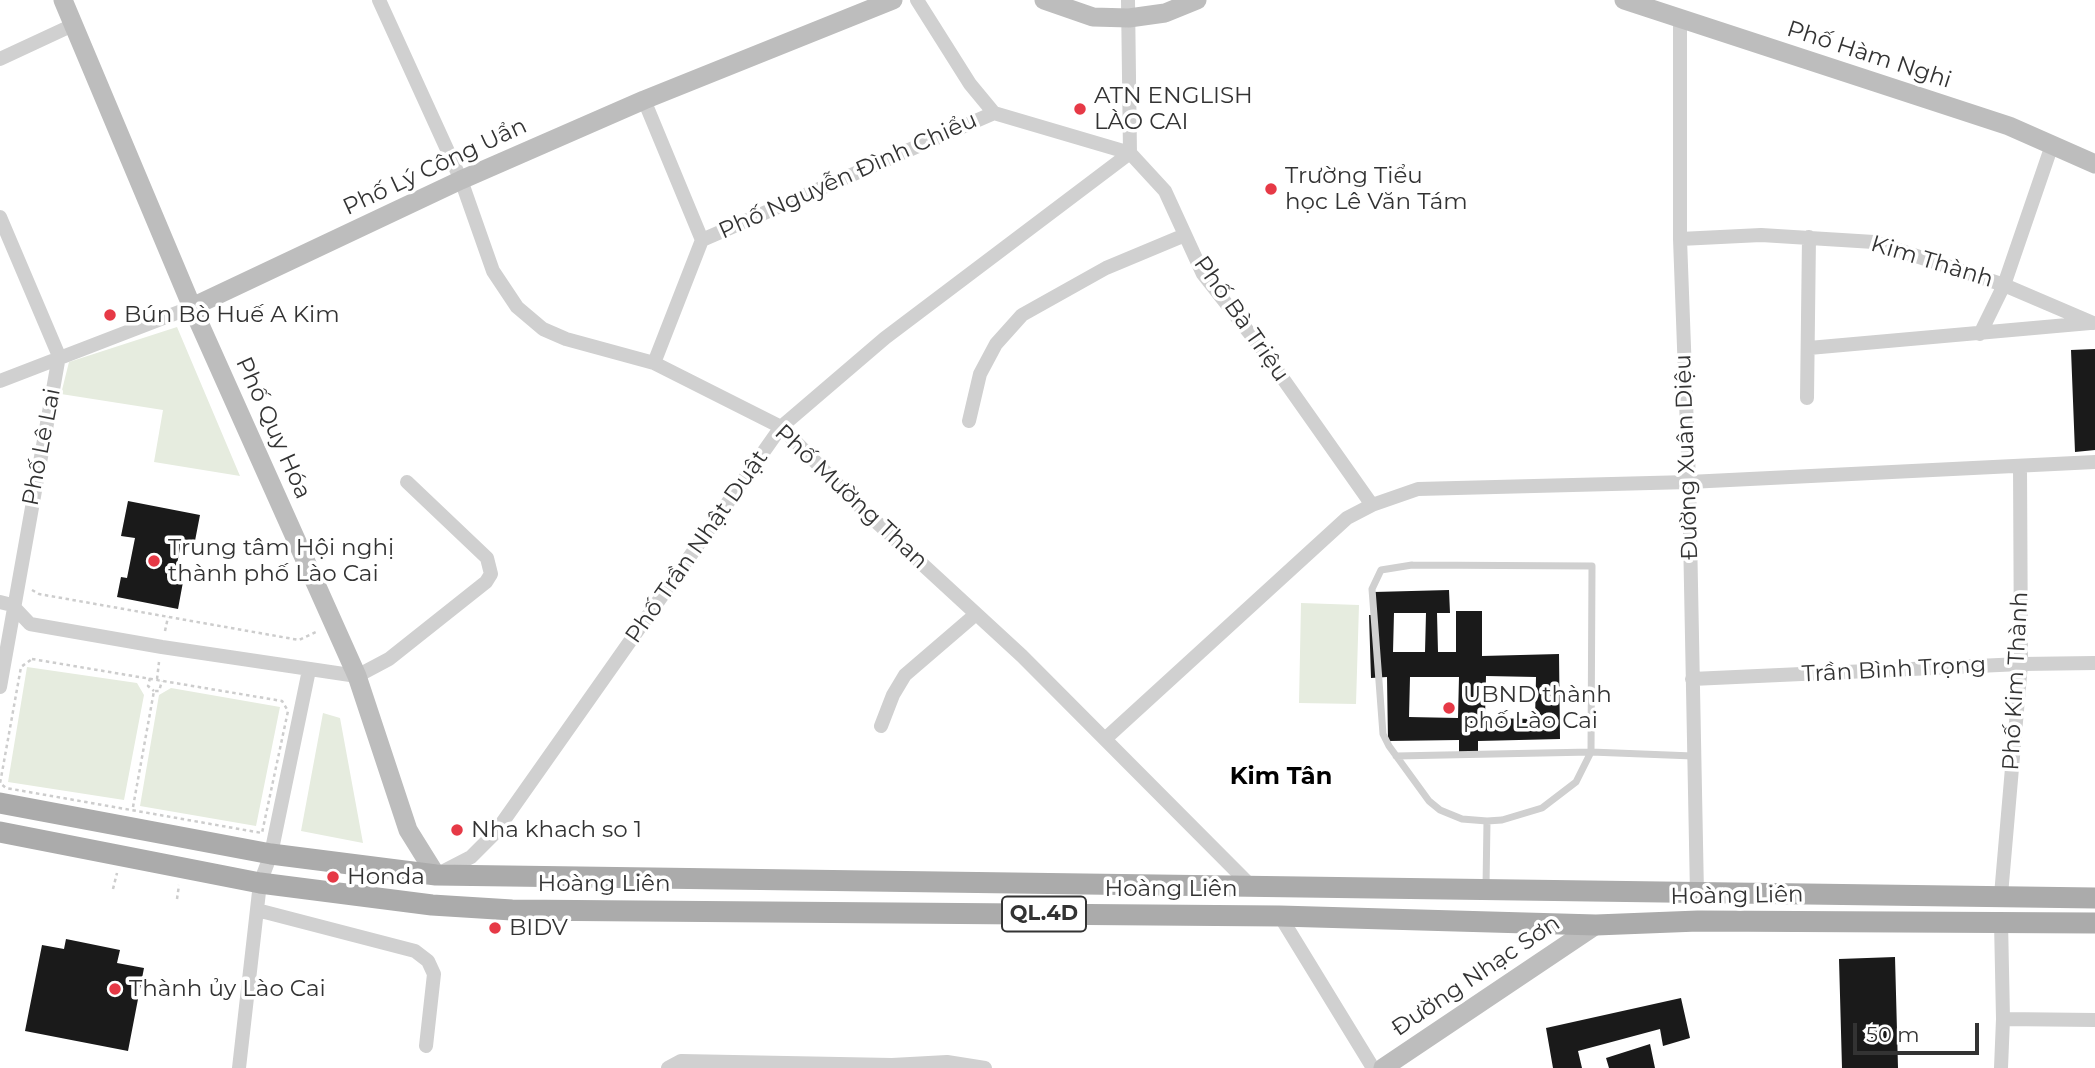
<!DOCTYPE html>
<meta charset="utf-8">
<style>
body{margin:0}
#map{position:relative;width:2095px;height:1068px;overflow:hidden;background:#fff;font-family:Montserrat,sans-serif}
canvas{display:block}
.scale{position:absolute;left:1853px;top:1023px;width:126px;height:32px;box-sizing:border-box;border:4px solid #333;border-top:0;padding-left:9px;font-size:21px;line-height:24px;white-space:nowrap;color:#333;-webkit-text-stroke:5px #fff;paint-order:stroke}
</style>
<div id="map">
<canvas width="2095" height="1068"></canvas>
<div class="scale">50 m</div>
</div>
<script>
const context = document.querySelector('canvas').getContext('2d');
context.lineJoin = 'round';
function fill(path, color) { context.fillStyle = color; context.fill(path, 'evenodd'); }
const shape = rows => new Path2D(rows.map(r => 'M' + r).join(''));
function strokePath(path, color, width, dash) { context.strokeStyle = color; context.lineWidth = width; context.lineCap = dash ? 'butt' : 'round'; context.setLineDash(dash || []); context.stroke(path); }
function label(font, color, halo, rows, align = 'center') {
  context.font = font + ' Montserrat,sans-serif'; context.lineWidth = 7; context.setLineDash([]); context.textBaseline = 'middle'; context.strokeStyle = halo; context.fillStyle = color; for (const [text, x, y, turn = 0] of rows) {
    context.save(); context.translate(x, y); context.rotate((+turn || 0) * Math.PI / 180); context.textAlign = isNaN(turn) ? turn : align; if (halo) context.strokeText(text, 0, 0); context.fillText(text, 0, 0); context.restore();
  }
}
const green = shape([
 [177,327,240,476,154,462,163,410,61,394,69,362],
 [1301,603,1359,605,1356,704,1299,703],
 [27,667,137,683,144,695,124,800,8,782],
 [171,688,280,707,256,826,140,806,159,695],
 [323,713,340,718,363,843,301,831]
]);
const building = shape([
 [2095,349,2095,450,2075,452,2071,350],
 [128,501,200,515,194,546,181,543,174,580,183,582,178,609,117,597,121,577,127,578,135,538,121,536],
 [1449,590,1450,613,1437,613,1438,652,1456,652,1456,611,1482,611,1482,656,1559,654,1560,739,1478,741,1478,753,1459,754,1459,740,1388,741,1387,677,1371,678,1369,615,1374,615,1374,592],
 [1394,613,1426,613,1425,652,1393,652],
 [1486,676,1536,677,1535,719,1485,718],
 [1410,677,1459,677,1458,718,1409,717],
 [66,939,120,950,117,963,144,968,128,1051,25,1031,42,945,64,949],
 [1895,957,1898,1068,1842,1068,1839,959],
 [1681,998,1690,1038,1663,1046,1660,1029,1578,1051,1582,1068,1553,1068,1546,1028],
 [1650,1044,1655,1068,1609,1068,1606,1058]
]);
const path = shape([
 [32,590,39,594,299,640,316,632],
 [165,631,168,617],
 [32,659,282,701,288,711,262,833,6,788,0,783,1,778,21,667,32,659],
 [150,678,148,686,154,691],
 [157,679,159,662],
 [133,807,154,691,159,691,162,681],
 [113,889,117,873],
 [177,899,179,885]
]);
const lane = shape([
 [1412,565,1592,566,1591,752,1576,782,1542,808,1502,820,1487,821,1462,819,1440,810,1429,801,1389,746,1383,734,1372,589,1381,570,1412,565],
 [1396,756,1591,752,1693,756],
 [1486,887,1487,821]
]);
const street = shape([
 [379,0,461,180,493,271,517,307,543,329,566,339,654,363,781,427,858,505,1022,656,1253,888],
 [917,0,970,84,994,113,1130,153],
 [1128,0,1130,153,1165,191,1203,274,1262,349,1372,505],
 [1680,20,1680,239,1689,482,1697,894],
 [0,59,73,25],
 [644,100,702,240],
 [0,217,59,356,0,687],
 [1680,239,1761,235,1874,242,2004,285,2093,323],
 [1980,334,2004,285,2052,145],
 [1809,348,2090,323],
 [654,363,702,240,994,113],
 [0,381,192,307],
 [1807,398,1809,237],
 [969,421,980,374,996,344,1022,315,1106,268,1185,235],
 [0,602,12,605,30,624,162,647,357,676,389,659,486,582,491,574,487,558,407,482],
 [1692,679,2021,664,2095,663],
 [881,726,893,695,905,675,976,614],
 [1105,739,1347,518,1372,505,1418,489,1689,482,2095,462],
 [440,873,471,857,495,833,781,427,885,338,1130,153],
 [2001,895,2021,664,2020,466],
 [257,910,415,951,428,961,434,974,426,1046],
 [1280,916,1373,1068],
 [2003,1019,2095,1020],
 [239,1068,260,883,271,854,309,670],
 [668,1068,681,1061,892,1065,947,1062,985,1068],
 [2001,1068,2003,1019,2001,921]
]);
const secondary = shape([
 [63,0,192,307,357,676,408,830,436,875],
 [1044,0,1093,17,1129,18,1165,13,1197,0],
 [1624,0,2009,126,2095,164],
 [192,307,461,180,644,100,893,0],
 [1383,1068,1596,925]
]);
const primary = shape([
 [0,803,271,854,436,875,2095,898],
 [0,832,260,883,432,905,512,910,1280,916,1596,925,1698,921,2095,923]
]);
const markers = [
 [1080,109,7,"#e63946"],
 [1271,189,7,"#e63946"],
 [110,315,7,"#e63946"],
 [154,561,7,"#e63946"],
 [1449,708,7,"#e63946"],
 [457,830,7,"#e63946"],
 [333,877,7,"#e63946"],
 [495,928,7,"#e63946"],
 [115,989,7,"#e63946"]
];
const shields = [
 [1044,914,84]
];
const shieldNames = [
 ["QL.4D",1044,914]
];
const streetNames = [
 ["Phố Hàm Nghi",1869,55,18],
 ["Phố Lý Công Uẩn",435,167,-25],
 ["Phố Nguyễn Đình Chiểu",848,176,-24],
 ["Kim Thành",1932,262,17],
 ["Phố Bà Triệu",1241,319,55],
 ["Phố Quy Hóa",273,428,66],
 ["Phố Lê Lai",42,447,-79],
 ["Đường Xuân Diệu",1687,457,-92],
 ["Phố Mường Than",851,497,43],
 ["Phố Trần Nhật Duật",697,547,-55],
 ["Trần Bình Trọng",1894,670,-3],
 ["Phố Kim Thành",2016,681,-87],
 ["Hoàng Liên",604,884],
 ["Hoàng Liên",1171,889],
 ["Hoàng Liên",1737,896,-1],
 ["Đường Nhạc Sơn",1476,976,-34]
];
const poiNames = [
 ["ATN ENGLISH",1094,96],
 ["LÀO CAI",1094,122],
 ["Trường Tiểu",1285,176],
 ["học Lê Văn Tám",1285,202],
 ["Bún Bò Huế A Kim",124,315],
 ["Trung tâm Hội nghị",168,548],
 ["thành phố Lào Cai",168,574],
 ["UBND thành",1463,695],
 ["phố Lào Cai",1463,721],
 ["Nha khach so 1",471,830],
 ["Honda",347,877],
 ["BIDV",509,928],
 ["Thành ủy Lào Cai",129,989]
];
const neighbourhoodNames = [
 ["Kim Tân",1281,777]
];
fill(green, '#e6ecdf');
fill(building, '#1a1a1a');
strokePath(path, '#cdcdcd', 2.5, [3.5, 3.5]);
strokePath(lane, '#d0d0d0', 7);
strokePath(street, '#d0d0d0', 14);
strokePath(secondary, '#bdbdbd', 19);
strokePath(primary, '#ababab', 21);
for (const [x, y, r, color] of markers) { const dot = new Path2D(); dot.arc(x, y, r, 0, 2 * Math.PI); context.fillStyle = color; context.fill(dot); strokePath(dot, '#fff', 2.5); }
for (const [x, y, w] of shields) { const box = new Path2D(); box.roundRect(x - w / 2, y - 17.5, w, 35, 5); context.fillStyle = '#fff'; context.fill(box); strokePath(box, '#333', 2); }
label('bold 21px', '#333', null, shieldNames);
label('23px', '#333', '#fff', streetNames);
label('23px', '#333', '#fff', poiNames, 'left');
label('bold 24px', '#000', '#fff', neighbourhoodNames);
</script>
